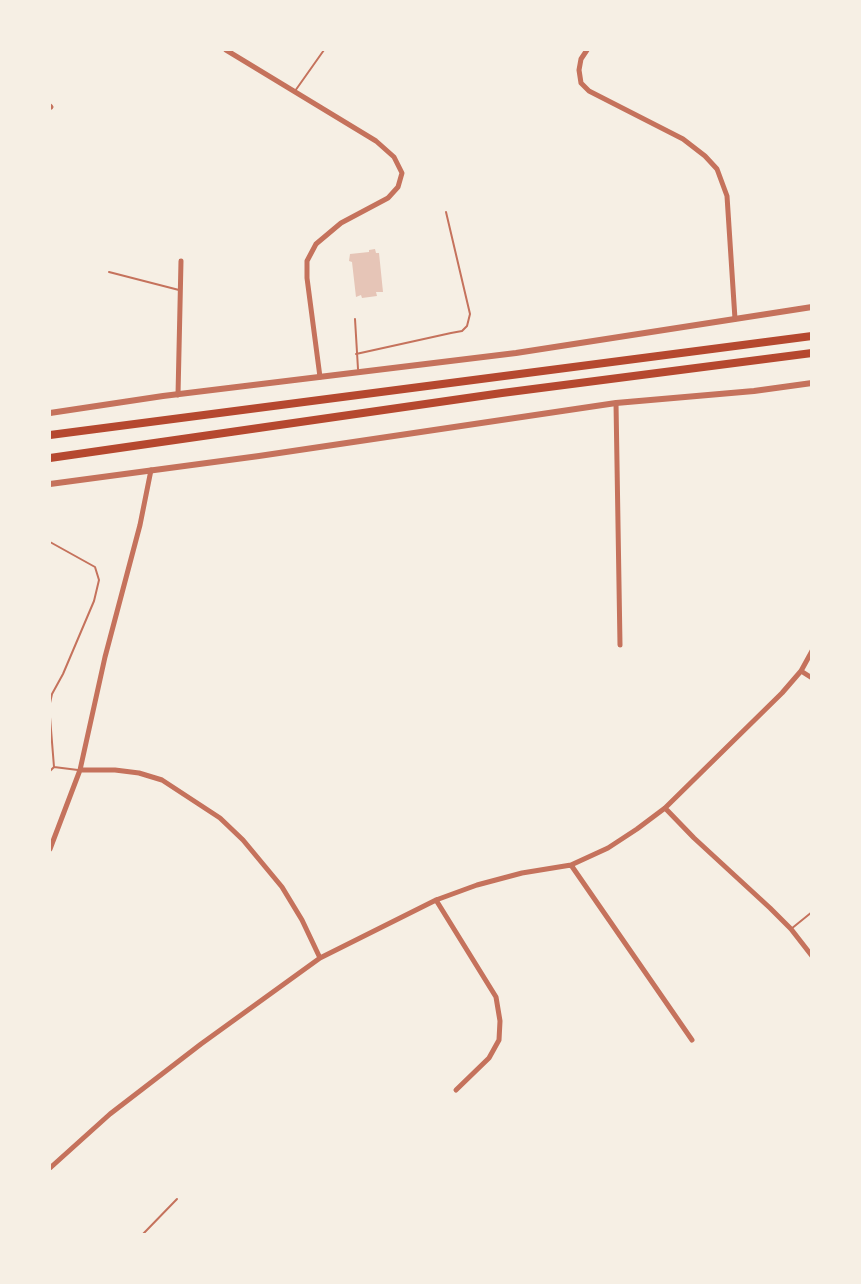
<!DOCTYPE html>
<style>
body{margin:0}
#map{position:relative;width:861px;height:1284px;overflow:hidden;background:#f6efe4;font-family:Arial,sans-serif}
canvas{display:block}
.frame{position:absolute;inset:0;border:51px solid #f6efe4;pointer-events:none}
</style>
<div id="map">
<canvas width="861" height="1284"></canvas>
<div class="frame"></div>
</div>
<script>
const context = document.querySelector('canvas').getContext('2d');
context.lineJoin = 'round';
function fill(path, color) { context.fillStyle = color; context.fill(path, 'evenodd'); }
const shape = rows => new Path2D(rows.map(r => 'M' + r).join(''));
function strokePath(path, color, width, dash) { context.strokeStyle = color; context.lineWidth = width; context.lineCap = dash ? 'butt' : 'round'; context.setLineDash(dash || []); context.stroke(path); }
const building = shape([
 [375,249,376,253,379,253,383,292,376,292,377,296,362,298,361,295,356,297,352,262,349,261,350,254,369,252,369,250]
]);
const service = shape([
 [295,91,324,50],
 [109,272,179,290],
 [355,319,358,369],
 [356,354,451,333,462,331,467,326,470,314,446,212],
 [50,542,95,567,99,580,94,601,63,674,52,694,50,703],
 [50,717,54,767],
 [50,771,54,767,78,770],
 [791,929,812,912],
 [143,1234,177,1199]
]);
const minor = shape([
 [226,50,376,141,394,157,402,173,398,187,388,198,341,223,316,244,307,261,307,278,320,377],
 [587,50,581,59,579,70,581,83,589,91,683,139,705,156,717,169,727,196,735,319],
 [50,106,51,107],
 [178,395,181,261],
 [616,403,620,645],
 [801,671,812,678],
 [80,770,115,770,139,773,162,780,220,818,243,840,282,887,302,920,320,958],
 [665,808,694,838,770,908,791,929,812,956],
 [50,849,80,770,105,657,140,525,151,470],
 [571,865,692,1040],
 [436,900,496,997,500,1021,499,1040,489,1058,456,1090],
 [50,1168,110,1114,201,1044,320,958,436,900,477,885,522,873,571,865,608,848,637,829,665,808,782,693,801,671,812,651]
]);
const tertiary = shape([
 [50,413,163,396,516,353,812,307],
 [50,484,259,456,616,403,754,391,812,383]
]);
const trunk = shape([
 [50,435,812,336],
 [50,458,502,393,812,353]
]);
fill(building, '#e6c5b7');
strokePath(service, '#c5725c', 2);
strokePath(minor, '#c5725c', 5);
strokePath(tertiary, '#c5725c', 6);
strokePath(trunk, '#b5482f', 8);
</script>
